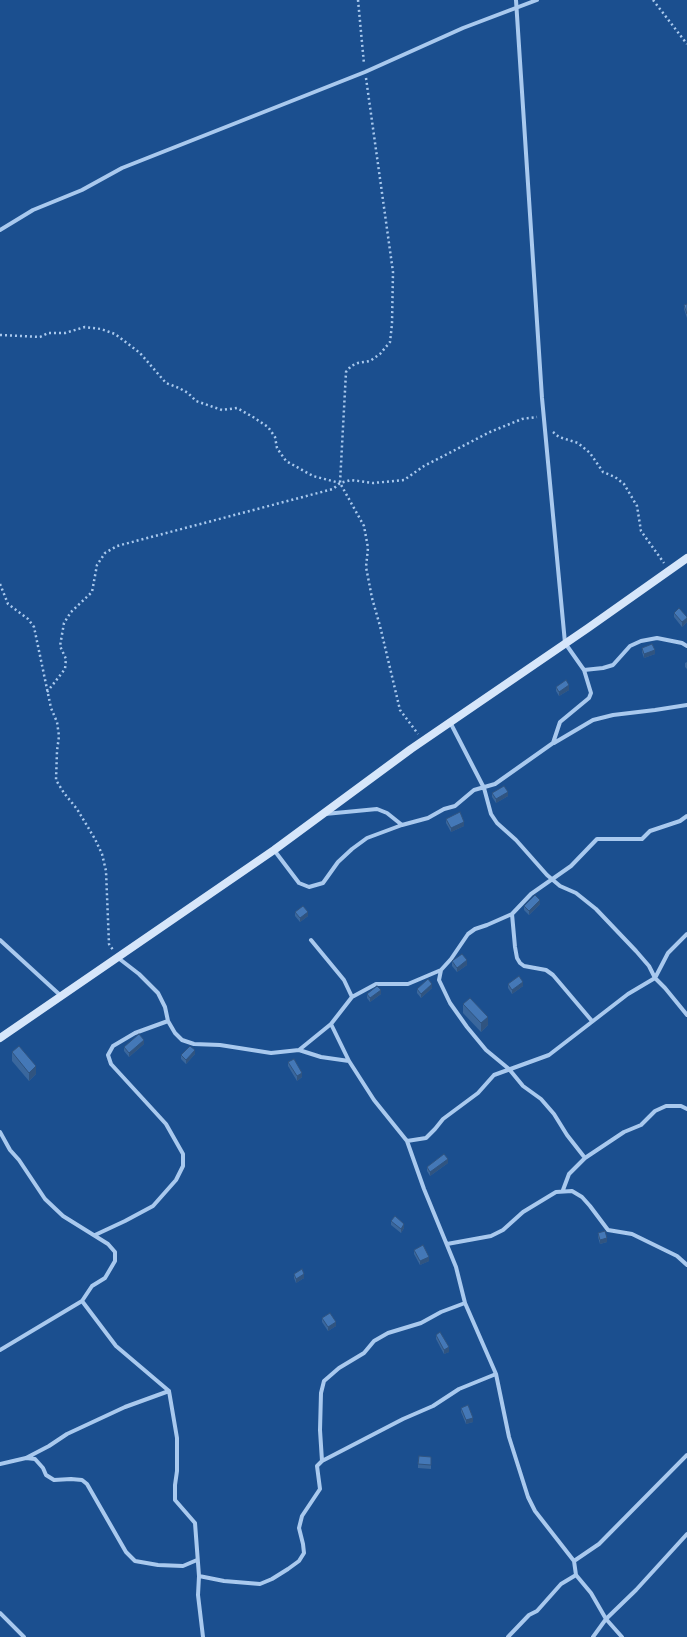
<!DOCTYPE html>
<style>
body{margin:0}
canvas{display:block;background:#1b4f8f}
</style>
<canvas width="687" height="1637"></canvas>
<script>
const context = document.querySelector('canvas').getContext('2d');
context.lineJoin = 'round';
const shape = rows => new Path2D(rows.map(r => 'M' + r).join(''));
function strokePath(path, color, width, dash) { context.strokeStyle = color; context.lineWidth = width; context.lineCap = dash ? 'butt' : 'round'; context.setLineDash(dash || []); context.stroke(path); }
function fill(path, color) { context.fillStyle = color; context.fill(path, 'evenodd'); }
const path = shape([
 [358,0,364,64],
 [653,0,687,44],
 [366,78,393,272,392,324,390,342,380,354,370,361,358,363,351,366,346,372,340,483,364,526,368,548,366,567,372,598,380,626,400,710,418,734],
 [0,335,40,337,48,333,65,333,85,327,101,329,115,334,140,353,166,383,179,388,188,393,196,401,222,410,237,408,253,417,268,427,275,437,277,448,286,461,313,476,340,483],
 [553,432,559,437,578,443,590,453,603,472,615,477,624,484,637,506,641,531,664,563],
 [0,584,8,604,28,619,34,627,51,708,57,722,59,736,57,751,56,780,64,793,77,809,95,839,102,854,106,871,109,944,113,950],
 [47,692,65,669,66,659,60,646,64,623,71,612,92,592,97,565,105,553,117,546,333,489,340,483,351,480,373,483,404,480,424,466,490,432,522,419,537,417]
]);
const minor = shape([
 [0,230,33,210,82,190,122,168,365,72,463,28,537,0],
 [584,670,603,668,613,665,630,646,641,641,657,638,682,643,687,646],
 [554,743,593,720,613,715,655,710,687,705],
 [325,814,377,809,387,813,402,825],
 [274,850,299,883,309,887,323,883,338,862,352,849,367,838,402,825,428,818,444,809,455,806,474,790,495,784,553,743,560,722,589,698,591,693,584,670,565,643,542,398,516,0],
 [512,914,515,947,517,958,520,963,524,966,546,970,553,975,592,1021],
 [687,934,668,953,655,978,665,988,687,1015],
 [0,940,60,995],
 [311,940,344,980,352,997,331,1024,349,1061],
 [117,957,139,974,158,993,165,1007,168,1021],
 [441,970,439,980,450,1003,467,1027,486,1050,509,1069,523,1086,541,1099,554,1114,567,1135,585,1158],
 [352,997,376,984,408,984,441,970,451,959,468,934,475,929,487,925,512,914,531,894,571,866,597,839,642,839,650,831,680,821,687,816],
 [299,1050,331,1024],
 [0,1132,10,1150,19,1160,45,1199,63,1216,108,1244,115,1252,115,1261,105,1278,92,1286,82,1301,116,1346,169,1391,177,1438,177,1471,175,1485,175,1500,195,1523,199,1576,198,1595,203,1637],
 [407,1141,426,1138,435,1129,443,1119,478,1093,494,1075,549,1055,628,994,655,978,649,966,636,951,596,909,576,893,560,886,547,875,516,840,497,823,491,814,484,788,450,722],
 [563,1190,569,1174,585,1158,624,1132,641,1125,655,1111,666,1106,681,1106,687,1109],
 [95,1235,125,1221,153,1206,176,1180,183,1166,183,1154,166,1124,111,1064,108,1055,113,1046,135,1033,168,1021,175,1033,182,1040,194,1044,220,1045,271,1053,299,1050,321,1057,349,1061,374,1100,407,1141,424,1189,456,1267,465,1303,496,1374,509,1437,528,1497,535,1511,574,1561,576,1575,591,1593,606,1619,622,1637],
 [447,1244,491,1236,503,1230,523,1212,556,1192,572,1191,582,1197,590,1206,608,1230,632,1234,677,1256,687,1265],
 [0,1350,82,1301],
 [26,1458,35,1459,43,1468,46,1475,54,1480,71,1479,82,1480,87,1484,126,1552,135,1561,158,1565,183,1566,197,1560],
 [322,1461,320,1430,321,1393,324,1381,339,1368,364,1353,374,1341,388,1333,421,1323,441,1312,465,1303],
 [0,1464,26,1458,49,1446,67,1434,125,1407,169,1391],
 [574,1561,599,1544,687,1455],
 [199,1576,224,1581,260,1584,272,1579,288,1569,299,1561,304,1553,303,1544,299,1528,302,1516,320,1489,317,1466,322,1461,403,1419,433,1406,459,1389,496,1374],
 [0,1613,24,1637],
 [508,1637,529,1615,537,1611,561,1584,576,1575],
 [593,1637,606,1619,636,1590,687,1534]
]);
const secondary = shape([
 [0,1038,274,850,411,749,588,628,687,558]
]);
const wall = shape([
 [687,304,687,318,684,309,684,305],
 [674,613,687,617,687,622,682,627,674,617],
 [642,648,655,654,644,658,642,652],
 [687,662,687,669,685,667,685,663],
 [556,687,569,690,559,696,556,691],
 [492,793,508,796,496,803,492,797],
 [446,819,464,826,451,832,446,823],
 [540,904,529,915,524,910,524,906],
 [295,912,308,916,300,922,295,916],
 [452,961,467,965,457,972,452,966],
 [508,984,523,986,512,994,508,988],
 [432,988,421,998,417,993,417,989],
 [367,994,381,994,370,1002,367,998],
 [463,1004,488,1025,481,1032,463,1013],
 [144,1044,129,1057,124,1051,124,1047],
 [12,1052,36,1074,29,1081,12,1061],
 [195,1054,186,1064,181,1059,181,1055],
 [288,1062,302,1077,297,1081,288,1066],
 [448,1163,430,1176,427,1171,427,1167],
 [391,1221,404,1228,401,1233,391,1225],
 [598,1233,607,1242,600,1244,598,1237],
 [414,1250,429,1261,420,1265,414,1254],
 [294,1274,304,1278,296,1283,294,1278],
 [322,1318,336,1326,328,1331,322,1322],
 [436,1335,449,1352,444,1354,436,1339],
 [461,1408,473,1422,466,1424,461,1412],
 [431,1461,431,1469,418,1468,418,1464]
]);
const shadedWall = shape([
 [687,618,687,622,682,627,682,622],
 [655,650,655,654,644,658,644,654],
 [569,685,569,690,559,696,559,692],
 [508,792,508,796,496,803,496,799],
 [464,822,464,826,451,832,451,828],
 [540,900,540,904,529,915,529,911],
 [308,912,308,916,300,922,300,918],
 [467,960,467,965,457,972,457,968],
 [523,982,523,986,512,994,512,990],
 [432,984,432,988,421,998,421,994],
 [381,990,381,994,370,1002,370,998],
 [488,1017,488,1025,481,1032,481,1023],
 [144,1040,144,1044,129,1057,129,1053],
 [195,1050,195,1054,186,1064,186,1060],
 [36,1066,36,1074,29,1081,29,1073],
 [302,1073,302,1077,297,1081,297,1076],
 [448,1159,448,1163,430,1176,430,1172],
 [404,1224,404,1228,401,1233,401,1229],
 [607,1238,607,1242,600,1244,600,1240],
 [429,1257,429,1261,420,1265,420,1261],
 [304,1274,304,1278,296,1283,296,1279],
 [336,1322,336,1326,328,1331,328,1327],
 [449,1347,449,1352,444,1354,444,1350],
 [473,1418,473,1422,466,1424,466,1420]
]);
const building = shape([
 [687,304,687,314,684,305,687,304],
 [679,608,687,617,687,618,682,622,674,613,679,608],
 [652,644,655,650,644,654,642,648,652,644],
 [566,680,569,685,559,692,556,687,566,680],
 [504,786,508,792,496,799,492,793,504,786],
 [460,812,464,822,451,828,446,819,460,812],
 [535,895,540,900,529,911,524,906,535,895],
 [303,906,308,912,300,918,295,912,303,906],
 [462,954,467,960,457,968,452,961,462,954],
 [519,976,523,982,512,990,508,984,519,976],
 [428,979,432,984,421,994,417,989,428,979],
 [377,986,381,990,370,998,367,994,377,986],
 [470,998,488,1017,481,1023,463,1004,470,998],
 [139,1034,144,1040,129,1053,124,1047,139,1034],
 [19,1046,36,1066,29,1073,12,1052,19,1046],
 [190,1046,195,1050,186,1060,181,1055,190,1046],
 [294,1059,302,1073,297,1076,288,1062,294,1059],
 [444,1154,448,1159,430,1172,427,1167,444,1154],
 [395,1216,404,1224,401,1229,391,1221,395,1216],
 [605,1231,607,1238,600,1240,598,1233,605,1231],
 [423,1245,429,1257,420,1261,414,1250,423,1245],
 [302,1269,304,1274,296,1279,294,1274,302,1269],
 [330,1313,336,1322,328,1327,322,1318,330,1313],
 [440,1332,449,1347,444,1350,436,1335,440,1332],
 [468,1405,473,1418,466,1420,461,1408,468,1405],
 [419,1456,431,1457,431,1465,418,1464,419,1456]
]);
strokePath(path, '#a9c9ee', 2.5, [2, 3]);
strokePath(minor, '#a9c9ee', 4);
strokePath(secondary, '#d6e6fa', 8);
fill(wall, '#3a679d');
fill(shadedWall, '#305480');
fill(building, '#4478b7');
strokePath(building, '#305480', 1);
</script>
